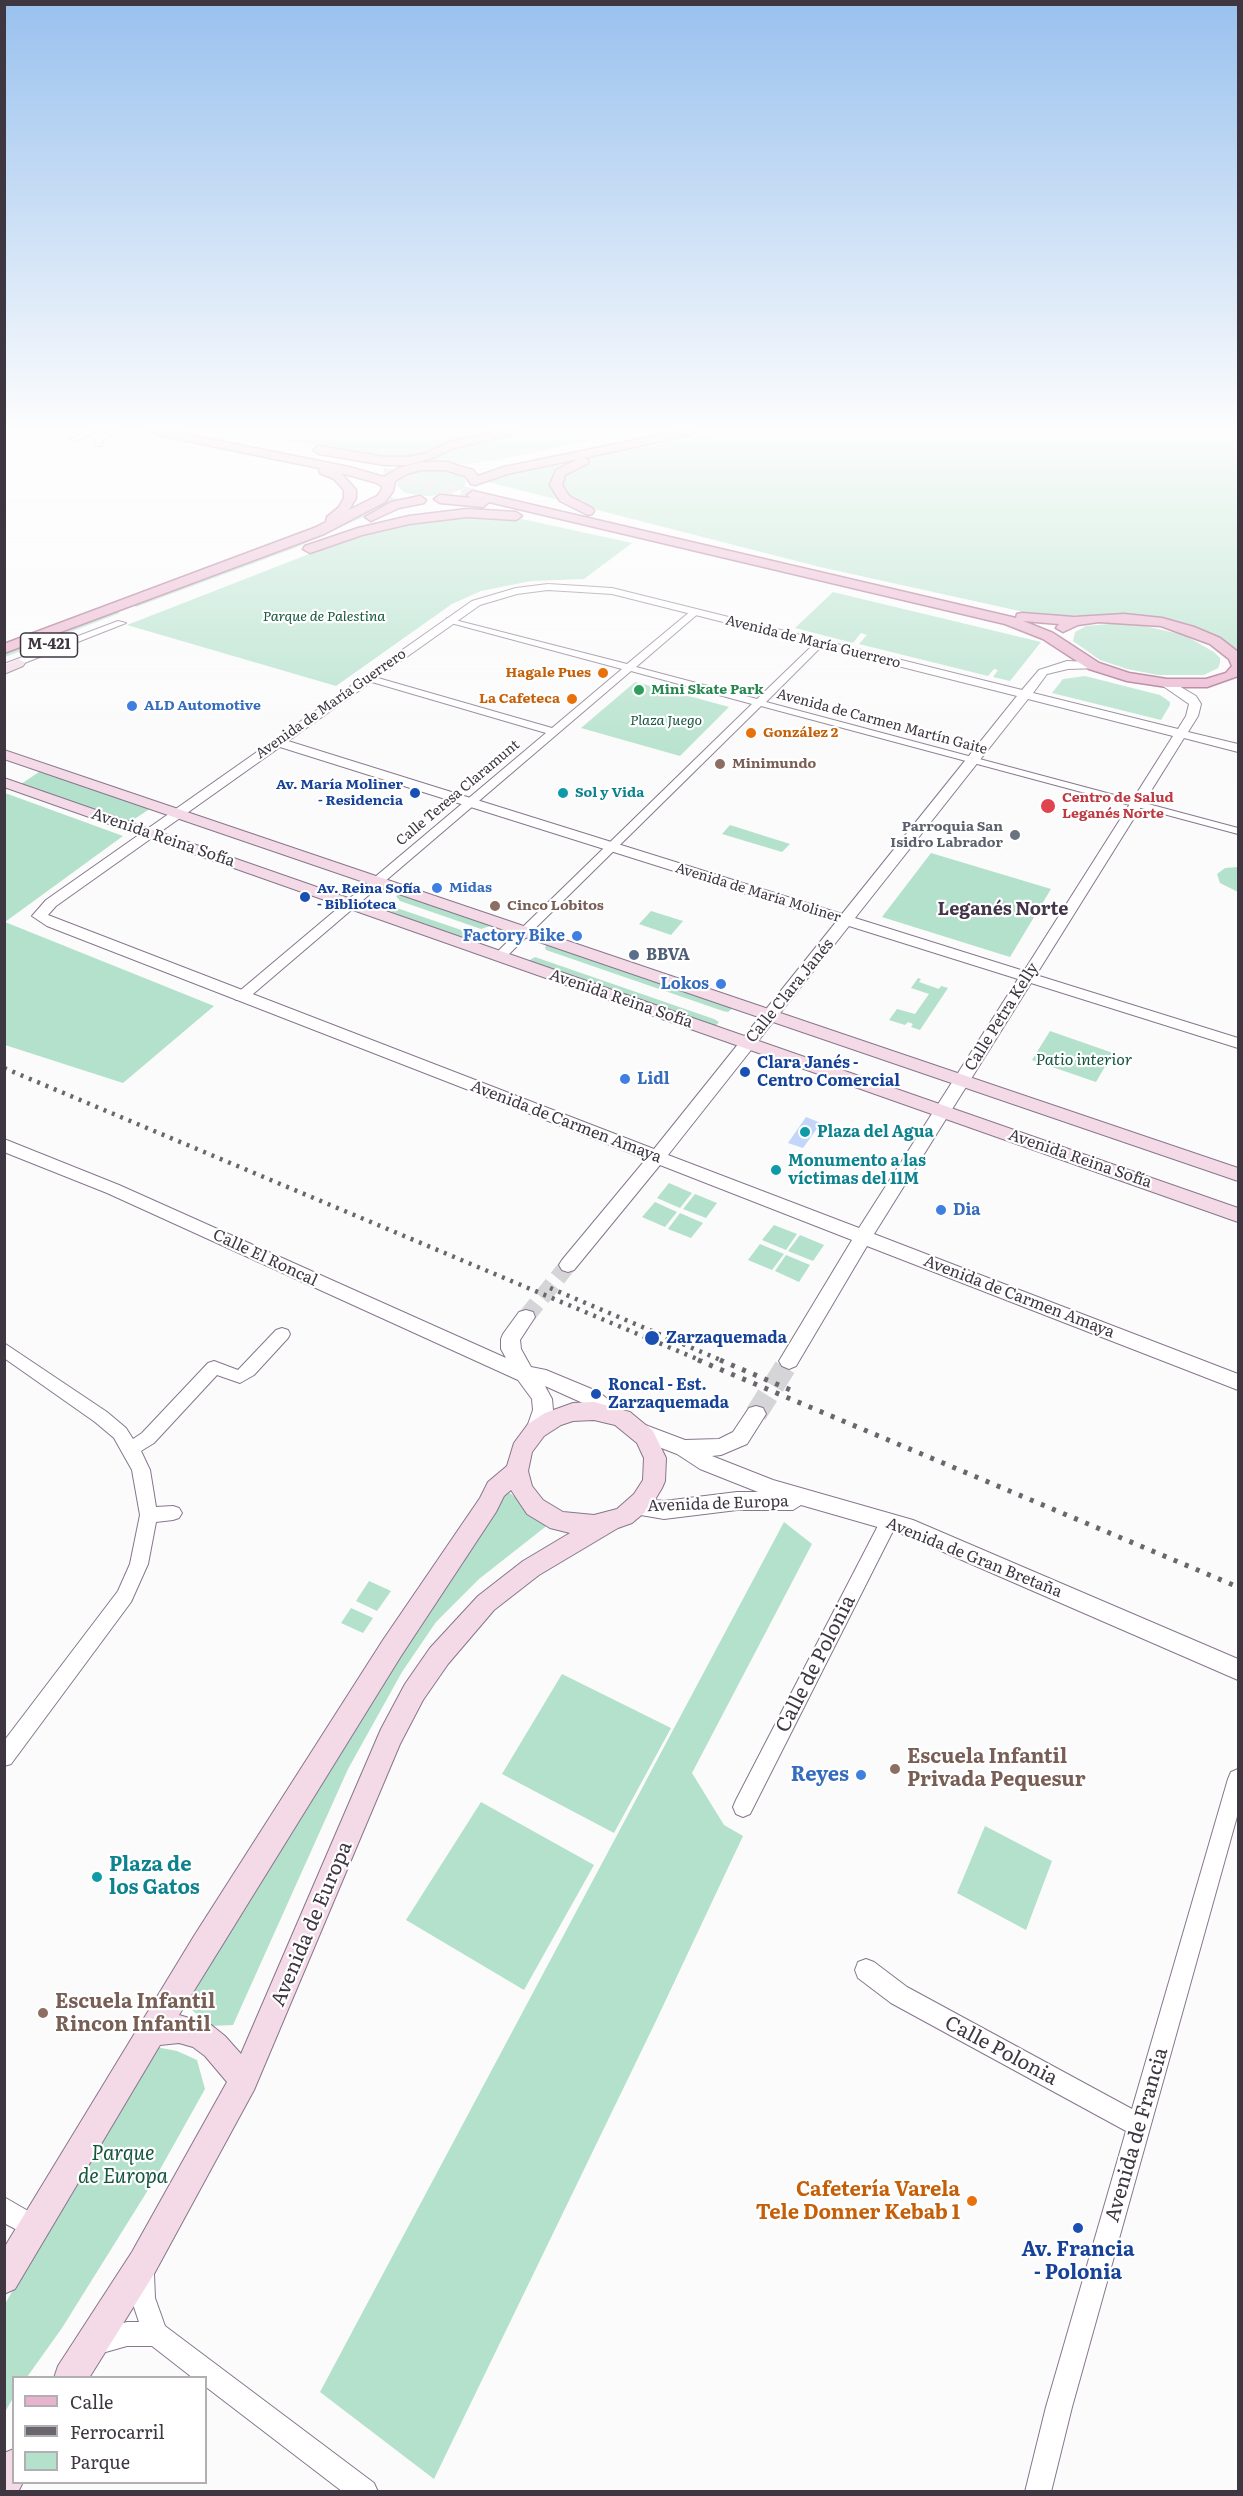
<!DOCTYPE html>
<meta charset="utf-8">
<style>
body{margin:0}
#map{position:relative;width:1243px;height:2496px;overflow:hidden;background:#fbfbfb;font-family:Literata,serif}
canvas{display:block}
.frame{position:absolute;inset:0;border:6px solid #3e3741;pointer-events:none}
.legend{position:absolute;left:12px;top:2376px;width:195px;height:108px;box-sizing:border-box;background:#fff;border:2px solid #b2afb3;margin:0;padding:8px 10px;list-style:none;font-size:18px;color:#3e3741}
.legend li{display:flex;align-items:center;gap:12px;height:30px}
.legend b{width:30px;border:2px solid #b2afb3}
</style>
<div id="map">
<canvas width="1243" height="2496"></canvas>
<div class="frame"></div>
<ul class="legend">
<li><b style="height:8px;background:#eab3cd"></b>Calle</li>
<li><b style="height:8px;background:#6b666d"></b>Ferrocarril</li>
<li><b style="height:16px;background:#b3e1cb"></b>Parque</li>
</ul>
</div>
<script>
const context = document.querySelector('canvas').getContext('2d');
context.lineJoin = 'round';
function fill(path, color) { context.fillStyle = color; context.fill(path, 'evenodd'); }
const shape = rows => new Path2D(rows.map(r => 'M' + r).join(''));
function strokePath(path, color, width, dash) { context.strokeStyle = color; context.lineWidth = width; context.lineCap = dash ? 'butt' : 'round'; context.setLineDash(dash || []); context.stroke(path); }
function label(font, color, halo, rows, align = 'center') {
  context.font = font + ' Literata,serif'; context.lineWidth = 4.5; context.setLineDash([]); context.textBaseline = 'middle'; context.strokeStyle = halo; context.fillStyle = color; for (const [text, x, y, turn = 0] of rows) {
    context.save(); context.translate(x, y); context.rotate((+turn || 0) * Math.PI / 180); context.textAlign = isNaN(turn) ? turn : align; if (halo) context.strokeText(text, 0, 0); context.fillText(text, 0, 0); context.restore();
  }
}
const green = shape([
 [237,432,626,432,509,458,468,464,389,459],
 [708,432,1238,432,1238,650,1219,637,1183,623,1133,614,1042,616,820,567,488,482,494,477,665,443],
 [429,469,458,473,466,480,465,485,462,489,446,495,424,496,405,493,396,485,401,477],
 [391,497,401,500,295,548,136,607,133,605,302,541],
 [499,514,632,543,584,579,531,581,481,591,452,604,336,686,127,625,368,531,426,519],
 [833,592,1041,642,1010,681,993,677,998,670,994,669,988,676,859,644,867,635,861,633,853,643,795,628],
 [116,611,120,613,5,657,5,653],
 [1120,623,1145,626,1184,635,1214,652,1220,658,1220,663,1218,668,1204,675,1158,675,1127,669,1100,660,1073,641,1075,632,1086,626],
 [1085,676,1160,695,1170,702,1170,705,1161,720,1052,693,1063,679],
 [635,682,678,693,729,707,680,756,581,728],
 [42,770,151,808,130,822,21,784],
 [5,793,123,836,5,922,214,1006,123,1083,5,1045],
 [730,825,790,844,782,852,722,834],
 [931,853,1051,889,1010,957,882,917],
 [1238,867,1238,892,1220,883,1217,874,1225,868],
 [399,893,493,925,481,929,400,901,396,896],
 [388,905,473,934,477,939,474,942,380,909],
 [651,911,683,921,671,935,639,924],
 [549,943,734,1007,728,1012,723,1011,546,950,545,947],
 [535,957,714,1019,719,1022,715,1027,528,961],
 [918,978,921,979,919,982,939,989,941,986,948,988,920,1030,911,1027,913,1024,908,1022,905,1025,889,1020,897,1009,915,1014,929,994,911,988],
 [1050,1031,1113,1053,1096,1082,1032,1060],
 [669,1183,692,1193,680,1208,657,1198],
 [695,1194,717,1203,706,1218,683,1209],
 [655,1202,677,1212,665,1227,642,1217],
 [680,1213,703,1223,691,1238,668,1229],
 [774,1225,797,1234,786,1250,762,1240],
 [800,1235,824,1245,813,1261,788,1251],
 [760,1244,784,1254,772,1270,748,1260],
 [786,1255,810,1265,799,1282,775,1271],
 [506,1490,549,1524,479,1579,436,1622,402,1672,348,1769,233,2025,210,2026,190,2008,196,1977],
 [784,1522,812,1544,692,1773,724,1825,743,1836,655,2023,434,2479,320,2392],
 [369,1581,391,1591,377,1611,356,1601],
 [351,1608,373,1618,363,1633,341,1623],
 [562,1674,671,1728,614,1833,502,1774],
 [481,1802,594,1865,524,1990,406,1920],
 [985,1826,1052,1861,1026,1930,957,1893],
 [156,2047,177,2051,197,2060,205,2089,153,2182,62,2328,27,2377,14,2378,13,2398,5,2412,5,2304,149,2050]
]);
const water = shape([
 [806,1117,821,1123,803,1148,788,1143]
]);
const tertiaryTunnelFar1 = shape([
 [526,1317,568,1265]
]);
const tertiaryTunnel = shape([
 [756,1414,789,1361]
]);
const primaryTunnel = shape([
 [383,474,473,495]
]);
const minor = shape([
 [86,432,97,432,76,441,69,439,86,432],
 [107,432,116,432,102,441,102,446,96,446,95,438,107,432],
 [153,432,162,432,158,434,153,432],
 [692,610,700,612,636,667,757,699,816,642,822,642,822,646,766,702,1238,828,1238,834,761,706,504,959,496,959,494,956,496,953,752,704,631,671,246,1000,236,1000,235,997,236,994,546,733,365,680,365,676,371,676,552,728,622,669,447,622,447,618,627,664,692,610],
 [118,621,126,623,4,671,4,664,118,621],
 [282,1328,288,1330,290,1334,288,1338,254,1375,240,1383,217,1375,154,1443,141,1451,150,1470,156,1507,173,1506,179,1508,182,1513,179,1518,173,1520,156,1522,148,1564,131,1602,11,1764,4,1766,4,1741,118,1591,130,1564,140,1515,132,1470,114,1438,95,1422,4,1358,4,1343,107,1412,126,1428,133,1439,142,1433,208,1363,214,1361,238,1370,276,1330,282,1328],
 [889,1514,895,1516,898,1521,750,1814,743,1817,736,1814,733,1807,736,1800,883,1516,889,1514],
 [1238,1769,1238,1813,1072,2407,1051,2492,1025,2492,1046,2407,1126,2131,891,2003,858,1978,855,1970,858,1962,866,1959,874,1962,907,1987,1132,2109,1228,1779,1231,1772,1238,1769],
 [4,2197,42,2219,46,2227,42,2235,34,2239,4,2223,4,2197],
 [142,2262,151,2265,154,2274,155,2298,165,2326,374,2483,378,2492,343,2492,206,2387,206,2378,193,2378,152,2346,127,2346,95,2355,86,2352,83,2343,86,2334,127,2322,139,2322,131,2298,130,2274,133,2265,142,2262]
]);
const tertiary = shape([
 [548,584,612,588,1022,690,1039,670,1067,661,1094,662,1098,664,1098,668,1068,669,1047,674,1033,693,1178,729,1186,716,1189,704,1163,686,1163,680,1167,679,1196,696,1201,704,1198,716,1188,732,1238,744,1238,752,1184,738,1036,975,1238,1038,1238,1048,1031,983,874,1234,1238,1374,1238,1390,867,1246,796,1366,789,1369,782,1366,779,1361,782,1356,852,1240,660,1165,574,1270,568,1272,562,1270,559,1265,562,1260,646,1159,47,926,32,916,46,900,472,601,516,588,548,584],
 [548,590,612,594,1017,696,842,914,288,741,480,605,517,594,548,590],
 [1028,699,1173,736,1024,971,855,918,1028,699],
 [280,747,836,922,654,1149,48,915,56,906,280,747],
 [849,926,1018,979,859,1228,668,1155,849,926],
 [4,1139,119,1185,506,1358,501,1349,501,1339,503,1334,519,1312,526,1310,533,1312,535,1317,520,1340,521,1349,531,1367,546,1370,599,1392,618,1408,621,1414,618,1420,611,1422,604,1420,585,1404,545,1386,552,1399,553,1410,543,1436,536,1438,529,1436,526,1430,533,1410,532,1399,518,1380,107,1193,4,1152,4,1139],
 [756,1406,763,1408,766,1414,747,1444,721,1455,712,1456,773,1480,913,1520,1238,1659,1238,1680,902,1534,801,1505,793,1510,737,1510,664,1519,629,1513,626,1507,629,1501,636,1498,664,1501,737,1492,758,1492,700,1469,677,1454,633,1437,630,1431,633,1425,640,1423,685,1440,719,1439,733,1432,749,1408,756,1406]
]);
const secondary = shape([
 [19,659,25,663,23,666,4,674,4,665,19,659],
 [4,750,1238,1168,1238,1181,4,759,4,750],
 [4,778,1238,1208,1238,1222,4,787,4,778],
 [594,1402,630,1412,653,1431,666,1458,665,1481,662,1488,650,1508,632,1523,618,1528,539,1575,494,1610,448,1664,423,1700,400,1744,254,2090,154,2274,89,2378,54,2378,58,2366,132,2252,227,2082,205,2056,193,2047,179,2043,160,2045,15,2289,4,2294,4,2248,194,1936,383,1640,480,1498,488,1482,507,1466,514,1443,528,1424,545,1413,573,1403,594,1402],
 [594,1420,615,1425,637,1443,644,1458,643,1480,634,1494,617,1509,594,1515,563,1512,543,1500,532,1486,528,1471,532,1452,544,1436,561,1425,573,1421,594,1420],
 [511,1490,527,1514,550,1528,570,1533,523,1561,478,1596,430,1648,405,1684,381,1729,241,2054,225,2036,210,2024,179,2015,401,1656,496,1512,504,1496,511,1490],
 [14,2449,14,2482,23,2482,18,2492,4,2492,4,2453,14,2449]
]);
const primary = shape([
 [152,432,174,432,349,467,384,477,399,468,421,462,446,462,473,470,478,476,504,467,674,432,695,432,689,435,584,458,589,461,587,464,565,475,562,485,569,496,592,508,594,511,592,514,588,515,560,501,550,485,556,470,578,459,507,474,475,485,471,484,465,476,445,470,421,470,407,474,395,481,393,491,385,502,324,534,4,653,4,644,314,528,326,522,327,517,339,507,344,498,344,490,334,479,320,473,319,468,158,435,152,432],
 [341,473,374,482,382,486,381,491,377,496,349,510,356,498,356,490,341,473],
 [494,432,515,432,513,434,454,448,435,457,407,465,385,465,319,454,313,450,319,446,385,457,407,457,427,453,446,443,494,432],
 [473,491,1016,618,1017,614,1022,613,1074,617,1124,614,1162,618,1194,627,1220,638,1238,652,1238,676,1207,687,1167,687,1127,681,1089,669,1043,639,1005,624,489,502,483,507,440,503,434,499,440,495,471,498,467,495,473,491],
 [1023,621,1059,624,1056,628,1063,632,1078,625,1099,622,1161,626,1210,644,1229,659,1232,666,1226,673,1206,679,1167,679,1129,673,1099,663,1053,633,1023,621],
 [420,496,426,500,424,503,399,508,371,521,365,517,391,502,420,496],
 [467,509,516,512,522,516,516,520,467,517,409,524,362,535,310,553,303,549,305,546,358,528,409,516,467,509]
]);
const railFar1 = shape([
 [4,1068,702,1361],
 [550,1288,723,1361]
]);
const rail = shape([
 [698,1360,1238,1587],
 [720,1360,793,1391]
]);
const markers = [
 [603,673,6,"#e8710a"],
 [639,690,6,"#2e9e5b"],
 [572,699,6,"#e8710a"],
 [132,706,6,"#3f7fe0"],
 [751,733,6,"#e8710a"],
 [720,764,6,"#8d6e63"],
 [415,793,6,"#1a4fb4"],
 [563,793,6,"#0f9aa8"],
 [1048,806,8,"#e0444e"],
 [1015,835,6,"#6b7280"],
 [437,888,6,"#3f7fe0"],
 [305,897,6,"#1a4fb4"],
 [495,906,6,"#8d6e63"],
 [577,936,6,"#3f7fe0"],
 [634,955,6,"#5c6f8a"],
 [721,984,6,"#3f7fe0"],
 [745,1072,6,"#1a4fb4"],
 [625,1079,6,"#3f7fe0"],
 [805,1132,6,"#0f9aa8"],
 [776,1170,6,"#0f9aa8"],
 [941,1210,6,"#3f7fe0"],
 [652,1338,8,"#1a4fb4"],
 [596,1394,6,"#1a4fb4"],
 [895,1769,6,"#8d6e63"],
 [861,1775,6,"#3f7fe0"],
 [97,1877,6,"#0f9aa8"],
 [43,2013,6,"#8d6e63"],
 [972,2201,6,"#e8710a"],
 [1078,2228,6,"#1a4fb4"]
];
const farParknames = [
 ["Parque de Palestina",324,617],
 ["Plaza Juego",666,721]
];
const farStreetnames = [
 ["Avenida de María Guerrero",813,642,14],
 ["Avenida de María Guerrero",331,704,-35],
 ["Avenida de Carmen Martín Gaite",882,722,15],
 ["Calle Teresa Claramunt",458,793,-40],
 ["Avenida de María Moliner",758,893,17]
];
const farFoodnames = [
 ["Hagale Pues",591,673],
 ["La Cafeteca",560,699],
 ["González 2",763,733,"left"]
];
const farLeisurenames = [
 ["Mini Skate Park",651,690]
];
const farShopnames = [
 ["ALD Automotive",144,706],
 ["Midas",449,888]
];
const farEducationnames = [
 ["Minimundo",732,764],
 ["Cinco Lobitos",507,906]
];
const farTransitnames = [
 ["Av. María Moliner",403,785],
 ["- Residencia",403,801],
 ["Av. Reina Sofía",317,889,"left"],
 ["- Biblioteca",317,905,"left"]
];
const farCulturenames = [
 ["Sol y Vida",575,793]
];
const farHealthnames = [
 ["Centro de Salud",1062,798],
 ["Leganés Norte",1062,814]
];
const farWorshipnames = [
 ["Parroquia San",1003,827],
 ["Isidro Labrador",1003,843]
];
const shields = [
 [49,645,57]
];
const shieldNames = [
 ["M-421",49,645]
];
const streetNames = [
 ["Avenida Reina Sofía",163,838,19],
 ["Calle Clara Janés",790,991,-51],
 ["Avenida Reina Sofía",621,999,19],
 ["Calle Petra Kelly",1002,1017,-58],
 ["Avenida de Carmen Amaya",566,1122,21],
 ["Avenida Reina Sofía",1080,1159,19],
 ["Calle El Roncal",265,1258,25],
 ["Avenida de Carmen Amaya",1019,1297,21],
 ["Avenida de Europa",718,1504,-2],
 ["Avenida de Gran Bretaña",974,1558,22]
];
const shopNames = [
 ["Factory Bike",565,936],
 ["Lokos",709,984],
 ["Lidl",637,1079,"left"],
 ["Dia",953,1210,"left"]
];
const serviceNames = [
 ["BBVA",646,955]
];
const parkNames = [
 ["Patio interior",1084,1060]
];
const transitNames = [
 ["Clara Janés -",757,1063],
 ["Centro Comercial",757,1081],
 ["Zarzaquemada",666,1338],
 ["Roncal - Est.",608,1385],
 ["Zarzaquemada",608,1403]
];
const cultureNames = [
 ["Plaza del Agua",817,1132],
 ["Monumento a las",788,1161],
 ["víctimas del 11M",788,1179]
];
const farDistrictnames = [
 ["Leganés Norte",1003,910]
];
const nearStreetnames = [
 ["Calle de Polonia",816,1664,-63],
 ["Avenida de Europa",312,1924,-67],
 ["Calle Polonia",1001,2051,28],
 ["Avenida de Francia",1137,2135,-74]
];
const nearEducationnames = [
 ["Escuela Infantil",907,1757],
 ["Privada Pequesur",907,1780],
 ["Escuela Infantil",55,2002],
 ["Rincon Infantil",55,2025]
];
const nearShopnames = [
 ["Reyes",849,1775]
];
const nearCulturenames = [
 ["Plaza de",109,1865],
 ["los Gatos",109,1888]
];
const nearParknames = [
 ["Parque",123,2154],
 ["de Europa",123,2177]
];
const nearFoodnames = [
 ["Cafetería Varela",960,2190],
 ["Tele Donner Kebab 1",960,2213]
];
const nearTransitnames = [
 ["Av. Francia",1078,2250],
 ["- Polonia",1078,2273]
];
fill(green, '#b3e1cb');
fill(water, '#c3d5f8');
strokePath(tertiaryTunnelFar1, '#d5d4d6', 17, [17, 8]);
strokePath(tertiaryTunnel, '#d5d4d6', 22, [22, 11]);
strokePath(primaryTunnel, '#d5d4d6', 13, [13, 7]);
strokePath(minor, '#87768e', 2);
strokePath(tertiary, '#87768e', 2);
strokePath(secondary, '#87768e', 2);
strokePath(primary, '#a56687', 3);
fill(minor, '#fff');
fill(tertiary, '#fff');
fill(secondary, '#f4d9e6');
fill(primary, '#eab3cd');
strokePath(railFar1, '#6b666d', 4.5, [3, 6]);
strokePath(rail, '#6b666d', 5, [4, 8]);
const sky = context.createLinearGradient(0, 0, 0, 781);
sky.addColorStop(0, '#99c1ee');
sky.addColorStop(0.55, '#fdfdfd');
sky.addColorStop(1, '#fdfdfd00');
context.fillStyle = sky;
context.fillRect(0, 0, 1243, 781);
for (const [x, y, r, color] of markers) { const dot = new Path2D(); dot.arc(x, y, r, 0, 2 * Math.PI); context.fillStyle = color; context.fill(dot); strokePath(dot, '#fff', 2); }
label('italic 14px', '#15563e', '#fff', farParknames);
label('14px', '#3e3741', '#fff', farStreetnames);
label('bold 14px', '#c56008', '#fff', farFoodnames, 'right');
label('bold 14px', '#27864d', '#fff', farLeisurenames, 'left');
label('bold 14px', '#366cbe', '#fff', farShopnames, 'left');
label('bold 14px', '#785e54', '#fff', farEducationnames, 'left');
label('bold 14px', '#164399', '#fff', farTransitnames, 'right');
label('bold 14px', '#0d838f', '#fff', farCulturenames, 'left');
label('bold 14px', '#be3a42', '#fff', farHealthnames, 'left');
label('bold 14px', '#5b616d', '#fff', farWorshipnames, 'right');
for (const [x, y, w] of shields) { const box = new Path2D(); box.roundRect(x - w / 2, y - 12, w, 24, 4.5); context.fillStyle = '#fff'; context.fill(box); strokePath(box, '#3e3741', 1.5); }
label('bold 15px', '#3e3741', null, shieldNames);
label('16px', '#3e3741', '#fff', streetNames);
label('bold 16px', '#366cbe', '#fff', shopNames, 'right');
label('bold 16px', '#4e5e75', '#fff', serviceNames, 'left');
label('italic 16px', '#15563e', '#fff', parkNames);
label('bold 16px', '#164399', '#fff', transitNames, 'left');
label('bold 16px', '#0d838f', '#fff', cultureNames, 'left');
label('bold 18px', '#43354a', '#fff', farDistrictnames);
label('20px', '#3e3741', '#fff', nearStreetnames);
label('bold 20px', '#785e54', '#fff', nearEducationnames, 'left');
label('bold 20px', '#366cbe', '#fff', nearShopnames, 'right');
label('bold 20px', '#0d838f', '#fff', nearCulturenames, 'left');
label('italic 20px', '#15563e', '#fff', nearParknames);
label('bold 20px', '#c56008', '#fff', nearFoodnames, 'right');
label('bold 20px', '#164399', '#fff', nearTransitnames);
</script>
